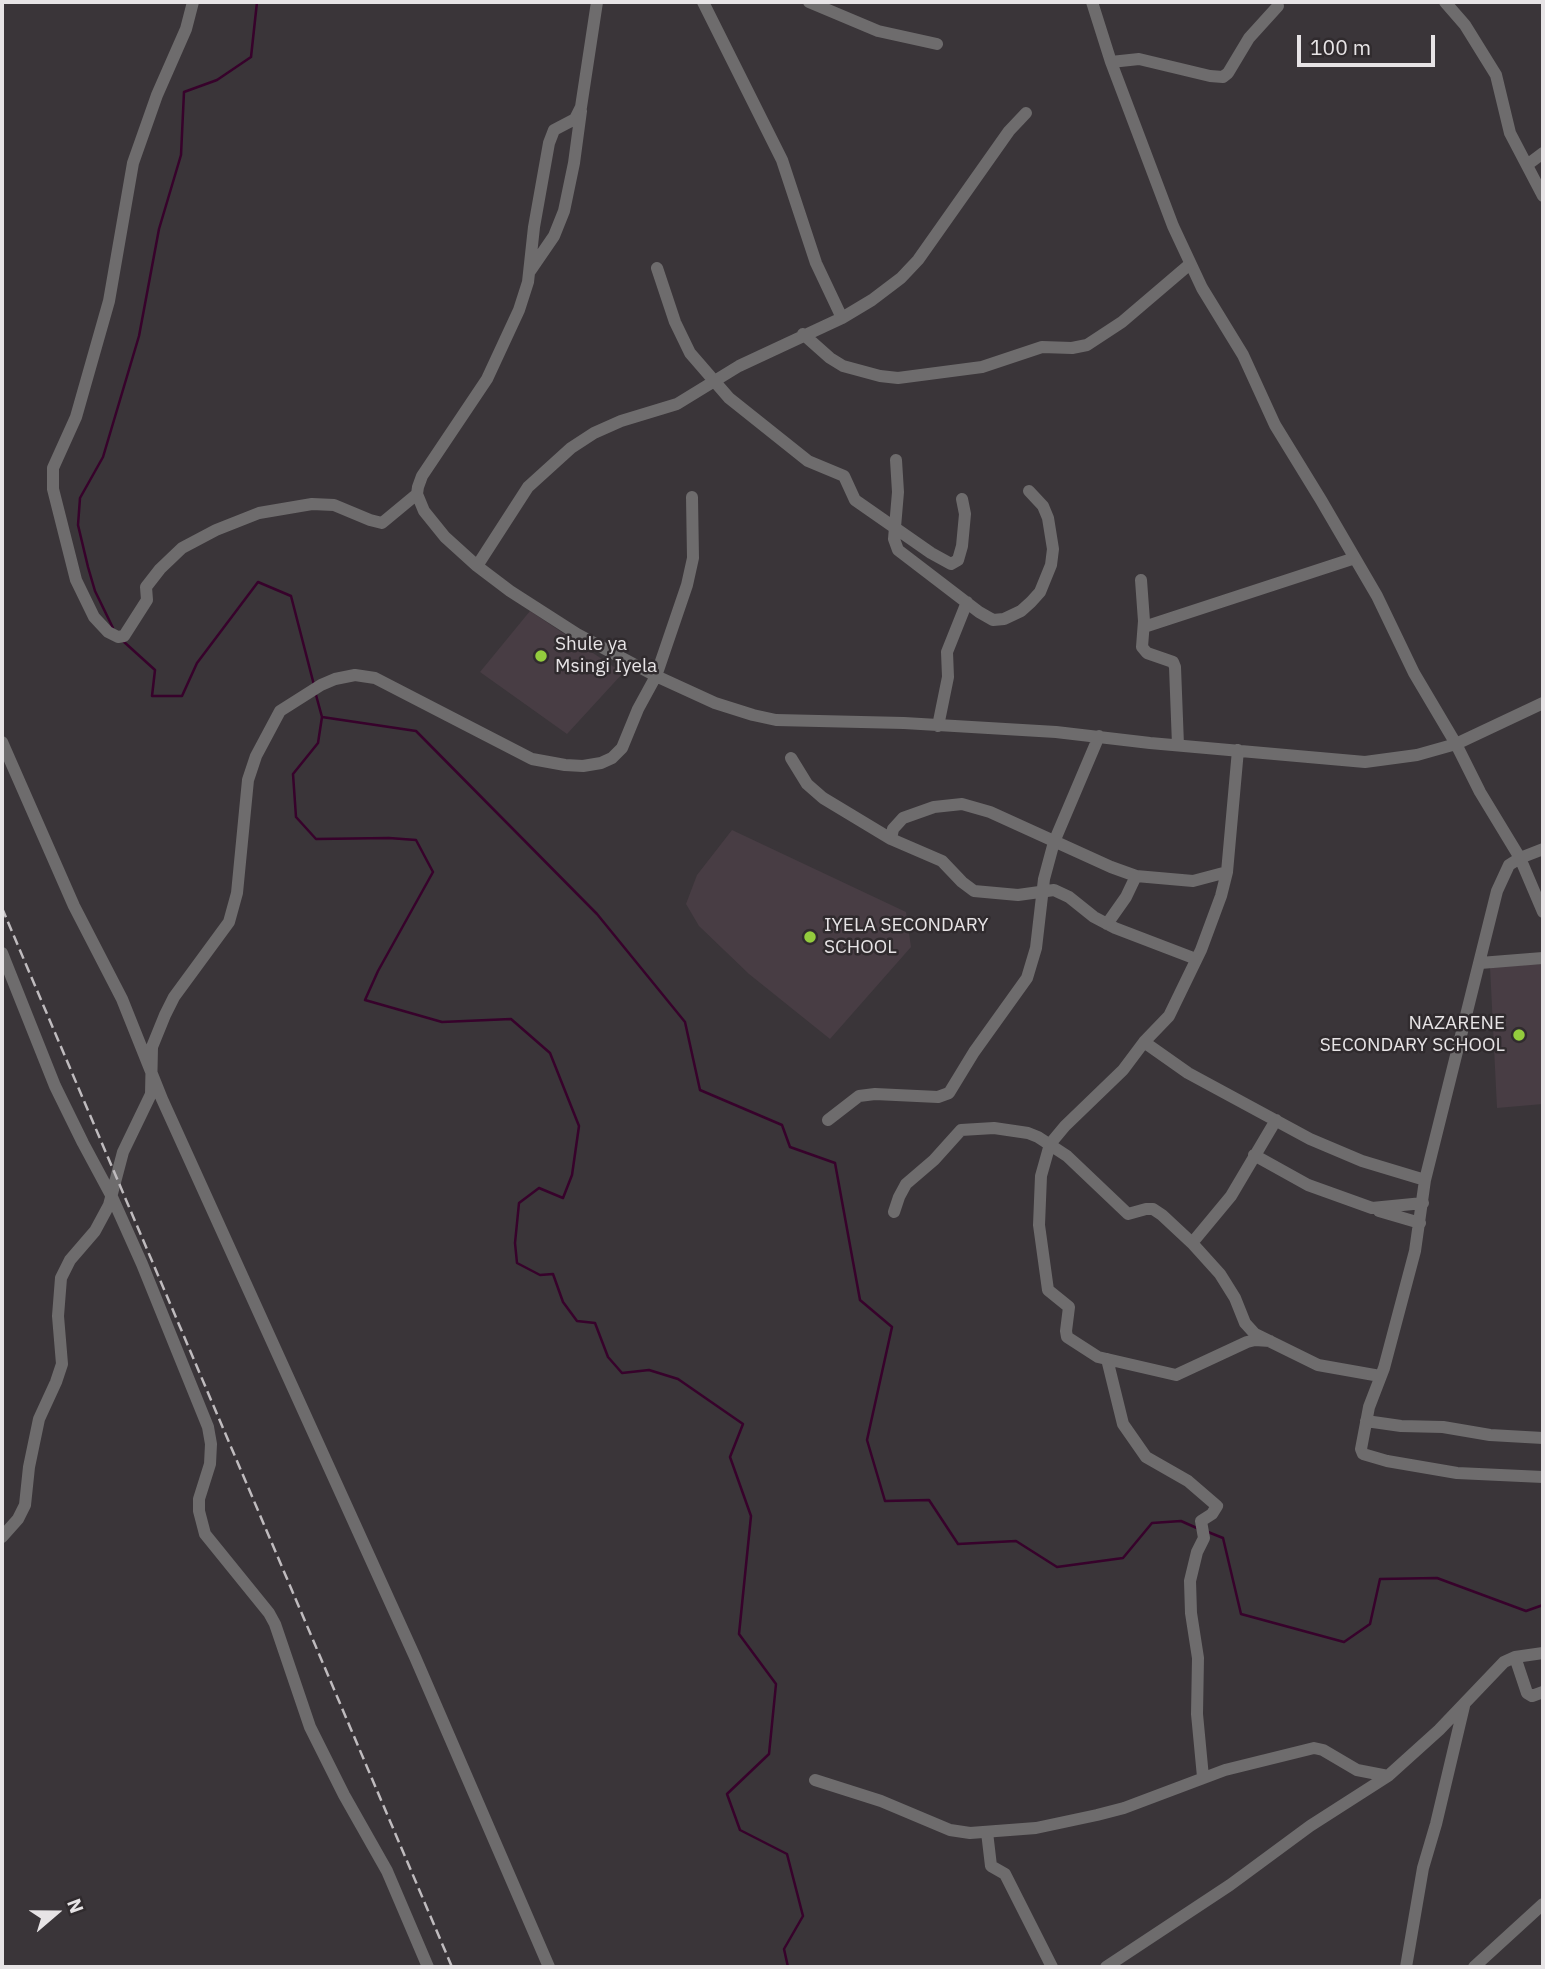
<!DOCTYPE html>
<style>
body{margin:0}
#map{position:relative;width:1545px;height:1969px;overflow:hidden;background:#3a3539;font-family:"IBM Plex Sans",sans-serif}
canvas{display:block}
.frame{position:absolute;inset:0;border:4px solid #e7e4e6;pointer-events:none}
.north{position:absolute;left:21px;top:1878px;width:70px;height:70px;-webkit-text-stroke:5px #302b2e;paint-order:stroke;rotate:70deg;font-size:19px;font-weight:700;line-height:28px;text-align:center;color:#e7e4e6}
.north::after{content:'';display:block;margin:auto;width:24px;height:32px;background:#e7e4e6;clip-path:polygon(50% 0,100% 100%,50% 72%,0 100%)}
.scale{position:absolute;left:1297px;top:35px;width:138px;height:32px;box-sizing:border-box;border:4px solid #e7e4e6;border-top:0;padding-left:9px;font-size:21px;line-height:24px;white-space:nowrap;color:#e7e4e6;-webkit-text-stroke:5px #302b2e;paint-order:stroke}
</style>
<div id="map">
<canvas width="1545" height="1969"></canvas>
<div class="frame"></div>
<div class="north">N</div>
<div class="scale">100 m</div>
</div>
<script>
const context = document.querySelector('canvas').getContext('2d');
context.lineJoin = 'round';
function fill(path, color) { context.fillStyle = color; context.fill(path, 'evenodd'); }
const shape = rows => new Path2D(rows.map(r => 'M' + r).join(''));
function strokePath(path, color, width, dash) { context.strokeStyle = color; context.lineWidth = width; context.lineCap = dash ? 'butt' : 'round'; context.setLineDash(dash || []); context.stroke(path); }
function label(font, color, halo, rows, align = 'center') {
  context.font = font + ' "IBM Plex Sans",sans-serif'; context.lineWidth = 5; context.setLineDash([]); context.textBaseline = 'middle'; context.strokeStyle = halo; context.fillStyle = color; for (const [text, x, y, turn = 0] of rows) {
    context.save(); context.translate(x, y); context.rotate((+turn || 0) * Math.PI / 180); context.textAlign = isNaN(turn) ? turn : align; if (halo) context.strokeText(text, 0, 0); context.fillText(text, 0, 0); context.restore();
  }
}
const built = shape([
 [530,611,623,673,567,734,480,672],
 [732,830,906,912,911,947,830,1039,749,974,699,926,686,904,697,875],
 [1543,964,1543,1104,1497,1108,1490,967]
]);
const stream = shape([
 [113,628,95,591,88,567,78,525,80,498,103,457,139,336,159,229,181,155,184,92,217,80,251,57,257,2],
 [123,641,155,670,152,696,182,696,197,663,258,582,291,596,314,685],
 [316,695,322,717,318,743,293,774,296,817,316,839,389,838,416,840,433,872,378,971,365,1000,442,1022,511,1019,550,1053,579,1126,572,1175,563,1198,539,1188,519,1203,515,1243,517,1263,540,1275,553,1274,563,1302,577,1321,595,1323,608,1357,622,1373,649,1370,678,1379,743,1424,730,1457,751,1516,739,1634,776,1684,769,1754,727,1794,740,1830,787,1854,803,1916,784,1949,788,1967],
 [322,717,416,731,597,914,685,1022,700,1090,782,1125,790,1147,835,1163,860,1300,892,1327,867,1440,885,1501,929,1500,958,1544,1016,1541,1057,1567,1123,1558,1152,1523,1181,1521,1199,1529],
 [1208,1532,1223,1538,1241,1614,1344,1642,1370,1624,1380,1579,1437,1578,1526,1611,1543,1605]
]);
const minor = shape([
 [193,2,186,29,157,95,133,163,109,301,76,417,53,468,53,489,76,580,94,617,108,632,118,637,124,636,147,600,146,587,160,569,182,548,216,530,259,513,312,504,334,505,370,520,382,523,417,494],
 [597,2,581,107,575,119,554,130,549,143,534,227,528,282,519,310,487,379,422,476,418,487,417,494,424,511,445,537,477,566,510,591,577,634,656,676,715,703,753,715,776,720,904,723,1056,732,1150,743,1365,762,1417,755,1456,744,1543,703],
 [703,2,782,160,816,263,842,318],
 [809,2,878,31,937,44],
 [1092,2,1111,62,1173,226,1202,288,1243,355,1275,425,1321,500,1377,596,1414,673,1456,744,1480,792,1520,858,1543,912],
 [1445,2,1465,25,1496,75,1510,133,1543,196],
 [1111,62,1139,59,1210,76,1223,77,1228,73,1249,38,1278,6],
 [1527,165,1543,153],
 [657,268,675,322,690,353,729,398,808,461,844,476,855,500,931,553,951,564,958,560,962,546,965,514,962,499],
 [530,271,554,236,564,211,574,163,581,111],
 [803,334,830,358,843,366,880,376,898,378,982,367,1042,347,1072,348,1087,345,1122,322,1190,264],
 [896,460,898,492,894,539,898,550,979,612,993,620,1004,619,1021,611,1031,602,1040,592,1051,565,1053,549,1048,518,1043,506,1029,491],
 [477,566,528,487,571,448,594,433,621,421,677,404,739,366,842,318,872,300,901,278,918,260,1009,131,1026,113],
 [1141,580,1144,621,1142,647,1147,653,1173,662,1175,667,1178,745],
 [1144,627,1355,558],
 [938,726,948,677,947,652,967,602],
 [2,742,74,906,122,999,162,1099,415,1657,549,1967],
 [1238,750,1227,872,1221,896,1201,950,1169,1016,1144,1042,1123,1070,1065,1126,1050,1144,1041,1176,1039,1225,1048,1290,1069,1307,1066,1331,1067,1337,1098,1357,1176,1375,1247,1342,1255,1340,1270,1341],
 [791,758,807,784,823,798,891,839,942,861,962,882,974,891,1018,895,1054,890,1069,897,1094,917,1115,928,1196,959],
 [891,839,893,829,903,818,934,807,962,804,990,812,1111,867,1136,876,1193,881,1227,872],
 [1543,849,1520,858,1509,865,1497,891,1425,1180,1415,1251,1384,1368,1369,1407,1361,1449,1363,1454,1387,1461,1457,1473,1543,1477],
 [1107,924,1126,897,1136,876],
 [2,953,55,1086,83,1143,112,1197,142,1264,208,1427,211,1444,210,1464,199,1499,199,1511,205,1534,269,1613,275,1624,310,1727,344,1795,387,1871,428,1967],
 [1480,963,1543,958],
 [1144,1042,1188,1073,1310,1139,1362,1161,1425,1180],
 [828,1120,859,1096,875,1094,938,1097,949,1093,974,1052,1027,978,1036,948,1044,879,1054,842,1099,736],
 [1254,1155,1308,1185,1372,1208,1423,1203],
 [1379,1211,1420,1223],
 [894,1212,899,1197,906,1184,934,1160,961,1130,994,1128,1028,1133,1038,1137,1067,1156,1128,1214,1146,1209,1153,1209,1162,1215,1192,1243,1220,1274,1235,1298,1245,1323,1255,1334,1318,1365,1380,1376],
 [1192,1243,1231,1196,1276,1120],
 [1107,1359,1123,1424,1146,1457,1188,1481,1217,1506,1212,1514,1201,1521,1204,1538,1197,1552,1190,1581,1191,1613,1198,1658,1197,1714,1203,1777],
 [1366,1421,1401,1426,1443,1427,1490,1435,1543,1438],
 [2,1537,18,1519,25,1505,29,1467,39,1419,56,1382,62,1364,58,1316,61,1278,70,1260,95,1231,109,1205,123,1152,151,1094,152,1047,165,1015,174,997,229,922,237,893,248,780,256,756,280,711,321,685,335,679,355,675,375,678,532,759,565,765,583,766,601,763,612,758,622,748,638,709,656,676,687,585,693,558,692,497],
 [1515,1657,1527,1693,1532,1696,1543,1692],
 [815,1780,881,1801,950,1830,970,1833,1036,1828,1097,1815,1124,1808,1225,1770,1314,1748,1323,1750,1357,1770,1388,1776],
 [987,1832,991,1866,1005,1874,1052,1967],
 [1106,1967,1230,1885,1310,1826,1388,1776,1439,1730,1504,1662,1515,1657,1543,1653],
 [1406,1967,1423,1868,1436,1824,1464,1706],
 [1474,1967,1543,1904]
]);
const rail = shape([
 [2,908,452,1967]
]);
const markers = [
 [541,656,7,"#93cc3d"],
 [810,937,7,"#93cc3d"],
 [1519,1035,7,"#93cc3d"]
];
const poiNames = [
 ["Shule ya",555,645],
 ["Msingi Iyela",555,667],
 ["IYELA SECONDARY",824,926],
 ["SCHOOL",824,948],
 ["NAZARENE",1505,1024,"right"],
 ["SECONDARY SCHOOL",1505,1046,"right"]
];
fill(built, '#483d44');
strokePath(stream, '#37022b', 2.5);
strokePath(minor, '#6e6c6d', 12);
strokePath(rail, '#bfbbbe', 2.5, [10, 5]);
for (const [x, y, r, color] of markers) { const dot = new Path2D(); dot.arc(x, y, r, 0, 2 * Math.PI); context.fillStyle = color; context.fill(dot); strokePath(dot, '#302b2e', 2.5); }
label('19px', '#e7e4e6', '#302b2e', poiNames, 'left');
</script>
